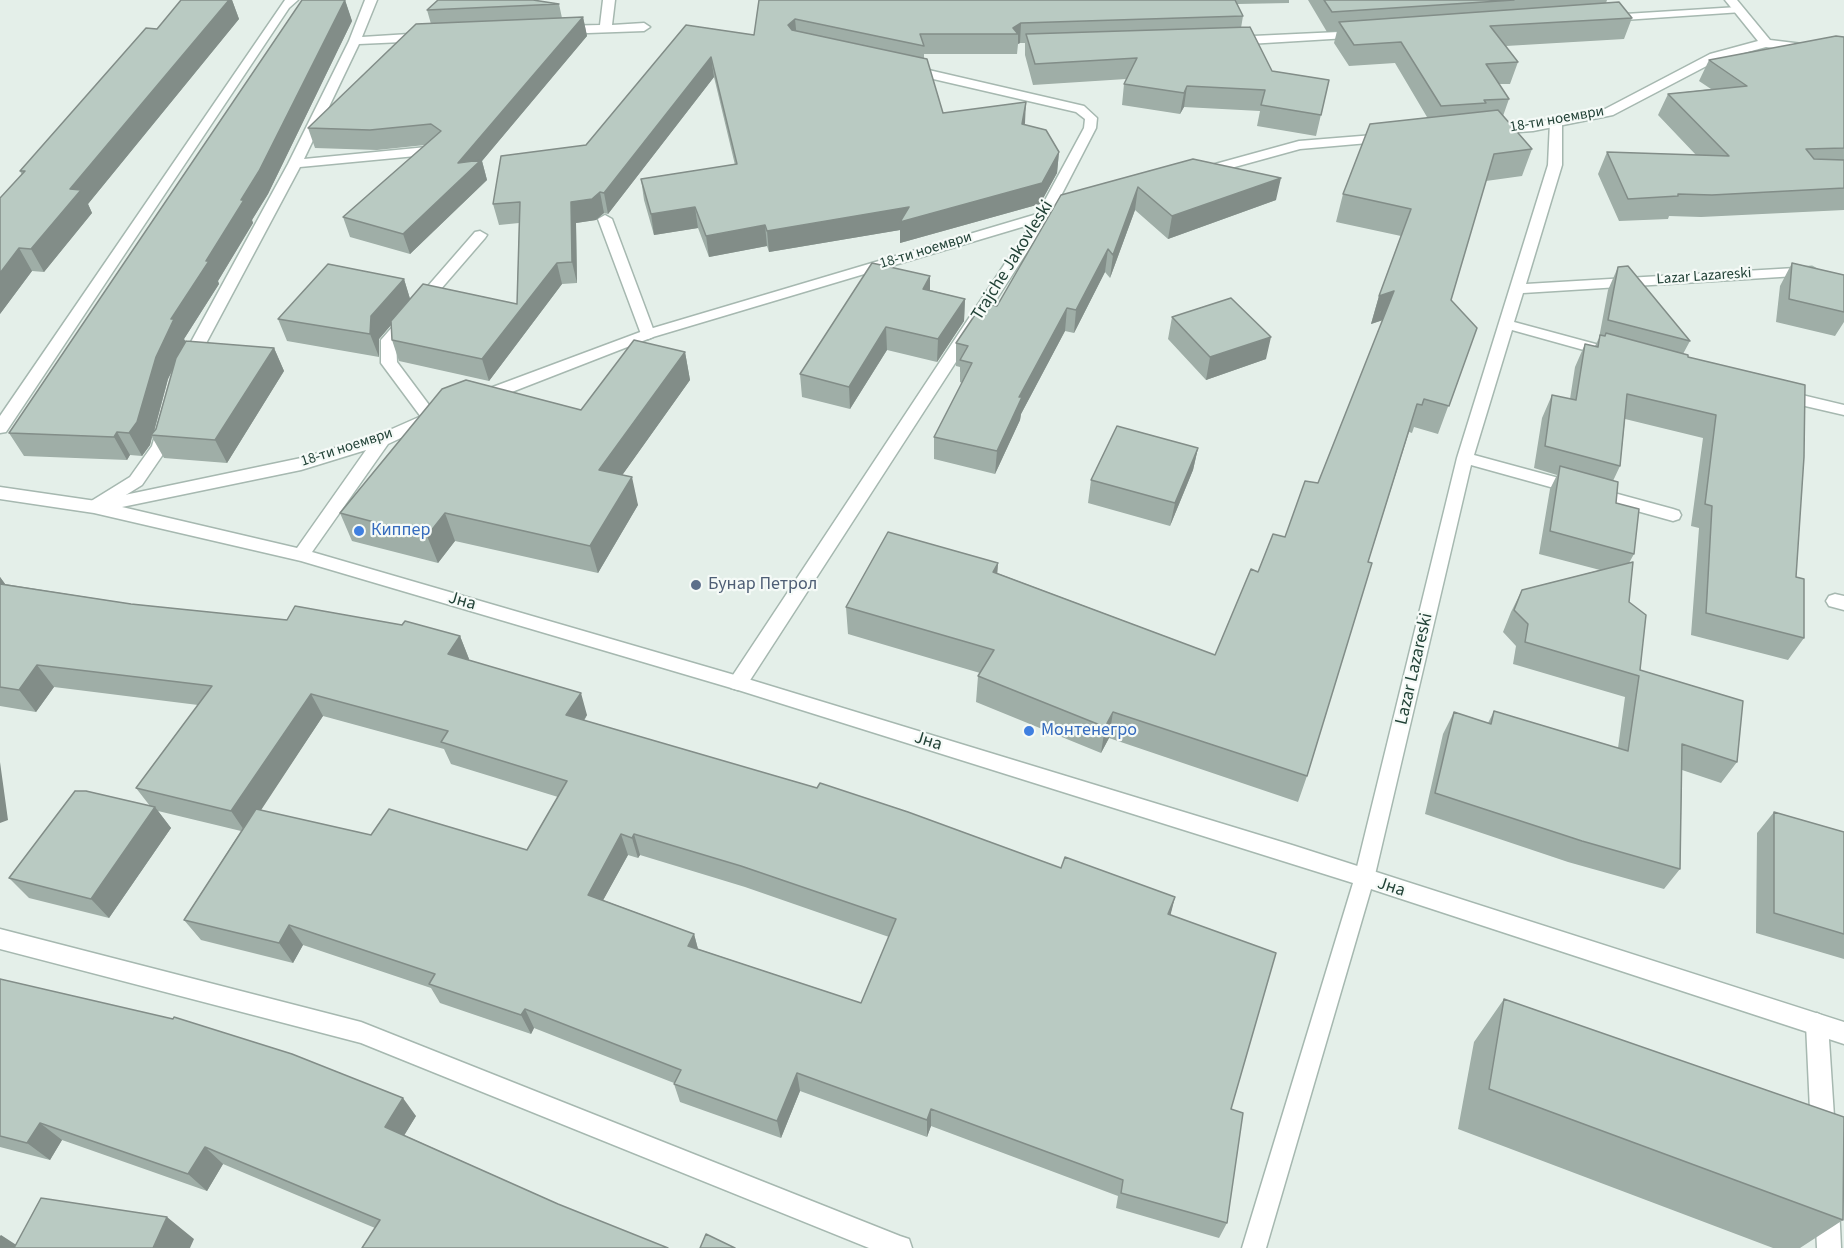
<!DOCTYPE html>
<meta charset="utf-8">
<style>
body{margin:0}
canvas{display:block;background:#e4efe9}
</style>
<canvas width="1844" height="1248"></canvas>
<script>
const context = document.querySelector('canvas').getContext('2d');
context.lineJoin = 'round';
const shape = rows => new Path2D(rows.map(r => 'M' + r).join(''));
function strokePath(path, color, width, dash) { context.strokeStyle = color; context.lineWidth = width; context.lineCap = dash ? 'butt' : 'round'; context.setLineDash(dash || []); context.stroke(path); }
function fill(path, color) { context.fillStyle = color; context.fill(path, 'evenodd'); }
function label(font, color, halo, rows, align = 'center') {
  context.font = font + ' "Source Sans 3",sans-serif'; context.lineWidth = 4.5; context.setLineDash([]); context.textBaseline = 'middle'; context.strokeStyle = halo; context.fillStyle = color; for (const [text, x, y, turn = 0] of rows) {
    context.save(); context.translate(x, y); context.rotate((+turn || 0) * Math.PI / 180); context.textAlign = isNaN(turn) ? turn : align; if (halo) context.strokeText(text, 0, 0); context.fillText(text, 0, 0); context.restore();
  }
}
const minor = shape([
 [365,0,377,0,362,37,425,33,431,37,425,41,359,44,304,159,437,146,443,150,437,154,300,167,195,364,192,367,182,367,179,364,288,164,349,41,365,0],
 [603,0,615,0,612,25,644,23,650,27,644,31,560,34,554,30,560,26,600,25,603,0],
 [1738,7,1742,8,1742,12,1609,21,1603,18,1609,15,1738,7],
 [1360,31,1364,33,1364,37,1232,45,1226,41,1232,37,1360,31],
 [907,65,1084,106,1097,118,1096,128,1051,215,745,688,738,690,731,688,729,683,731,678,1037,215,1084,128,1085,119,1076,112,903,72,901,69,907,65],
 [1556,118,1562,122,1562,165,1526,284,1812,267,1819,271,1812,275,1523,293,1514,322,1614,349,1617,352,1609,357,1512,330,1474,455,1673,509,1679,511,1681,515,1679,519,1673,521,1471,465,1374,879,1371,885,1364,888,1357,885,1354,879,1457,458,1548,165,1550,122,1556,118],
 [605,215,612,219,655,334,653,337,648,339,641,334,598,219,605,215],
 [480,231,487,235,485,238,396,341,397,362,438,417,436,421,430,422,424,421,381,363,381,340,475,232,480,231],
 [1781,390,1844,405,1844,415,1775,399,1773,395,1775,391,1781,390],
 [165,421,171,422,173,426,168,447,142,485,100,511,88,511,86,507,88,503,130,477,152,446,159,422,165,421],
 [1835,594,1844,596,1844,610,1829,606,1826,601,1829,596,1835,594],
 [0,929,361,1022,900,1236,909,1239,912,1248,869,1248,361,1043,0,949,0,929],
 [1817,1013,1825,1017,1828,1024,1835,1132,1831,1140,1823,1144,1815,1140,1811,1132,1806,1024,1809,1017,1817,1013],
 [1827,1193,1836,1196,1839,1205,1841,1248,1817,1248,1815,1205,1818,1196,1827,1193]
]);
const tertiary = shape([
 [285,0,298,0,289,8,6,432,0,433,0,416,285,0],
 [1725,0,1737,0,1770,40,1844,49,1844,57,1766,47,1718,60,1613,115,1533,131,1491,134,1485,130,1491,126,1533,123,1605,109,1710,54,1758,41,1725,0],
 [1386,134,1392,138,1391,141,1300,149,1202,176,1195,172,1197,169,1299,141,1386,134],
 [1074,203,1081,207,1079,210,653,337,486,402,474,402,472,398,474,394,643,331,1074,203],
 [435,410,441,411,443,415,441,419,388,444,312,552,738,676,1292,845,1844,1022,1844,1044,1371,889,1266,1248,1242,1248,1353,883,738,690,301,561,94,513,0,499,0,487,96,501,301,458,376,436,435,410],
 [366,450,297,548,122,507,301,470,366,450]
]);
const wall = shape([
 [181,0,232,0,239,19,88,204,92,213,44,272,32,271,0,314,22,175,20,171,157,29],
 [345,0,352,21,268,194,252,220,253,223,218,281,219,284,184,339,185,342,274,348,284,371,227,463,164,458,152,437,150,445,142,456,130,455,127,460,24,456,9,433],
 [174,367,156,429,154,432,168,379],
 [759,0,1289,0,1289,3,1237,4,1243,16,1241,28,1272,71,1329,80,1316,136,1257,126,1260,111,1184,107,1180,114,1122,105,1124,84,1126,79,1033,85,1025,55,1025,43,1020,43,1018,44,1017,54,924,54,924,59,943,113,1024,125,1059,152,1057,173,1040,204,900,243,900,230,769,252,767,246,709,257,698,228,654,235,644,200,641,179,735,165,714,77,608,214,604,213,596,220,576,223,577,283,562,284,489,381,399,361,392,340,391,325,379,339,379,357,287,341,278,319,404,279,410,299,517,304,519,223,499,225,493,204,586,145,686,25,754,35],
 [1308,0,1609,0,1607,0,1606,3,1632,18,1624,39,1506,46,1518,62,1510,84,1499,84,1509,99,1503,116,1532,149,1522,176,1486,181,1451,300,1477,328,1438,434,1414,427,1412,433,1409,432,1368,562,1307,776,1298,802,1109,738,1101,753,976,702,978,676,980,673,848,634,846,607,998,563,997,573,1215,655,1258,572,1285,537,1318,483,1383,320,1371,324,1379,296,1401,236,1336,222,1343,194,1427,117,1395,63,1349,66,1334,43,1337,31,1327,32],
 [559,4,562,18,583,17,587,36,482,161,487,180,410,254,350,237,343,217,425,145,377,150,315,148,308,128,431,24,427,10],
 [1844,37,1844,210,1701,217,1669,216,1668,219,1619,221,1598,174,1607,152,1696,155,1658,115,1668,94,1711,89,1699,81,1709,60],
 [1193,159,1276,200,1168,239,1135,210,1110,278,1105,272,1074,333,1065,331,1021,414,1020,420,995,474,934,459,934,437,962,383,960,382,960,367,956,366,956,343,997,306,1061,195],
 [1792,263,1844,275,1844,322,1835,336,1776,322,1780,286],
 [1618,267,1690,341,1683,354,1688,357,1796,577,1804,638,1788,660,1691,635,1699,528,1691,526,1703,438,1625,419,1620,466,1613,481,1616,503,1634,554,1629,563,1629,602,1640,670,1737,762,1721,783,1682,770,1680,869,1664,889,1568,862,1425,814,1443,734,1454,712,1488,723,1494,711,1618,748,1625,697,1513,664,1516,646,1503,632,1511,612,1522,590,1600,570,1539,554,1550,489,1557,475,1534,468,1542,418,1552,395,1570,399,1575,367,1585,344,1595,346,1599,338,1608,290],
 [930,290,965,299,964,321,937,362,887,350,850,409,802,397,800,374],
 [1172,317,1266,359,1206,380,1168,339],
 [685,352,690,380,622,475,638,505,598,573,455,541,438,563,352,541,340,513,581,410],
 [1198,448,1193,470,1170,526,1088,503,1091,480],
 [0,577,5,584,131,604,287,620,460,636,469,659,468,660,587,715,584,721,1061,868,1175,897,1170,915,1231,1109,1227,1223,1219,1238,1116,1208,1118,1196,931,1126,927,1137,800,1091,781,1138,680,1102,674,1084,674,1083,534,1028,531,1034,440,1003,431,988,303,945,293,963,201,940,184,920,241,831,158,811,171,828,109,918,29,898,9,878,150,806,136,788,198,705,54,687,36,712,0,706],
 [323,716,444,749,451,764,558,797,527,850,371,835,260,810],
 [628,855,638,858,640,855,745,887,889,937,861,1003,698,949,694,934,603,900],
 [1774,812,1844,832,1844,959,1756,933,1757,833],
 [0,979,416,1116,404,1135,558,1204,375,1228,223,1164,207,1191,62,1140,50,1160,0,1147],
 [1504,999,1843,1220,1800,1248,1773,1248,1458,1129,1474,1042]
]);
const shadedWall = shape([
 [229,0,232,0,239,19,88,204,92,213,44,272,31,249,70,189],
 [345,0,352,21,268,194,252,220,253,223,218,281,219,284,184,339,186,342,168,379,153,435,151,435,152,437,150,445,142,456,129,433,156,357,171,319,241,200],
 [583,17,587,36,482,161,487,180,410,254,403,234,458,163],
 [795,19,797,39,788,25],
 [1021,23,1020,43,1018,44,1018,34,1013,28],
 [711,57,714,77,608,214,604,193],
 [1187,86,1184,107,1180,114,1184,93],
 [1026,102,1025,123,1021,145,1022,124],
 [1059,152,1057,173,1040,204,900,243,900,230,769,252,767,231],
 [1281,178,1276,200,1168,239,1172,216],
 [1138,187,1135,210,1110,278,1113,255],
 [600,192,604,213,596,220,576,223,577,283,572,262,571,202],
 [695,207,698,228,654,235,651,214],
 [765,225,767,246,709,257,706,236],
 [19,248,32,271,0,314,0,273],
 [1108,249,1105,272,1074,333,1076,310],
 [557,263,562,284,489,381,482,359],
 [930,276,930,299,923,289],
 [404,279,411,302,379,339,379,357,370,334,371,316],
 [1394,291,1386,319,1371,324,1379,296],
 [965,299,964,321,937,362,938,339],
 [1067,308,1065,331,1021,414,1020,420,995,474,997,451,1019,397],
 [886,327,887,350,850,409,849,387],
 [1271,337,1266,359,1206,380,1210,357],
 [274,348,284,371,227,463,215,440],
 [685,352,690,380,606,498,599,470],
 [117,432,130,455,127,460,114,437],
 [1198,448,1193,470,1170,526,1175,503],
 [632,477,638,505,598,573,590,546],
 [445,513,455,541,438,563,427,536],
 [998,563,996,590,993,572],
 [0,577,17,600,0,589],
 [460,636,469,659,457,676,448,654],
 [37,665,54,687,36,712,19,690],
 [581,693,587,715,573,737,566,715],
 [311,694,323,716,246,833,231,811],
 [1113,712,1109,738,1101,753,1105,727],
 [0,762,8,820,0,823],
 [155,807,171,828,109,918,91,899],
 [621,834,628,855,595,915,588,895],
 [634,834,640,855,638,858,632,838],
 [1175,897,1170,917,1168,914],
 [289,925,303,945,293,963,279,943],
 [694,934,699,953,688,946],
 [525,1009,534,1028,531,1034,521,1015],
 [797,1073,800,1091,781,1138,777,1121],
 [403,1098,416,1116,399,1144,385,1127],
 [931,1109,931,1126,927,1137,927,1120],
 [40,1123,62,1140,50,1160,27,1143],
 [205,1147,223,1164,207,1191,188,1174],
 [167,1217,194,1239,190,1248,153,1248],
 [1,1235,21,1248,0,1248,0,1236]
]);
const building = shape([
 [181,0,229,0,70,189,81,190,31,249,19,248,0,273,0,198,25,171,20,171,146,28,157,29,181,0],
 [302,0,345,0,259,171,241,200,244,200,206,261,209,261,171,319,174,319,156,357,137,422,129,433,117,432,114,437,9,433,302,0],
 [438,0,533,0,559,4,427,10,438,0],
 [759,0,1235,0,1243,16,1021,23,1013,28,1018,34,920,34,924,46,795,19,788,25,792,30,927,59,943,113,1026,102,1022,124,1046,130,1059,152,1042,183,900,222,909,207,767,231,765,225,706,236,695,207,651,214,641,179,737,164,711,57,604,193,600,192,592,199,571,202,572,262,557,263,482,359,392,340,391,321,423,284,517,304,520,202,493,204,501,156,586,145,686,25,754,35,759,0],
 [1324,0,1514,0,1332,12,1324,0],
 [1619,2,1632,18,1490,26,1518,62,1486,64,1509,99,1484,100,1486,103,1441,106,1401,42,1354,45,1339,22,1619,2],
 [583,17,458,163,481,160,403,234,343,217,441,131,431,124,370,130,308,128,416,24,583,17],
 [1250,27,1272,71,1329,80,1321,115,1261,105,1265,90,1187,86,1184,93,1124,84,1137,58,1035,64,1026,34,1250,27],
 [1836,36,1844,37,1844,148,1806,149,1814,159,1844,160,1844,188,1712,195,1678,194,1678,196,1628,199,1607,152,1729,156,1668,94,1747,86,1709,60,1836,36],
 [1498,110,1532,149,1494,154,1451,300,1477,328,1449,406,1424,399,1422,405,1417,404,1368,562,1372,563,1307,776,1113,712,1105,727,978,676,994,650,846,607,888,532,998,563,993,572,1215,655,1251,569,1258,572,1273,534,1285,537,1305,481,1318,483,1394,291,1379,296,1411,209,1343,194,1370,124,1498,110],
 [1193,159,1281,178,1172,216,1138,187,1113,255,1108,249,1076,310,1067,308,1019,397,1022,397,997,451,934,437,972,363,960,360,968,346,956,343,983,303,997,306,1061,195,1193,159],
 [872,263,930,276,923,289,965,299,938,339,886,327,849,387,800,374,872,263],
 [1792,263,1844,275,1844,312,1789,299,1792,263],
 [328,264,404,279,371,316,370,334,278,319,328,264],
 [1628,266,1690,341,1608,320,1618,267,1628,266],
 [1231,298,1271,337,1210,357,1172,317,1231,298],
 [1606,333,1688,355,1688,357,1805,385,1804,457,1796,577,1804,579,1804,638,1706,613,1712,506,1705,504,1716,415,1627,394,1620,466,1545,446,1552,395,1576,400,1585,344,1598,347,1600,335,1605,336,1606,333],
 [634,340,685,352,599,470,632,477,590,546,445,513,427,536,340,513,442,389,466,380,581,410,634,340],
 [186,341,274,348,215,440,151,435,156,429,176,358,186,341],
 [1117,426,1198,448,1175,503,1091,480,1117,426],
 [1560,466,1618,482,1616,503,1639,509,1634,554,1550,531,1560,466],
 [1633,562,1629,602,1646,615,1640,670,1743,701,1737,762,1682,744,1680,869,1582,841,1435,793,1454,712,1491,724,1494,711,1628,751,1639,676,1525,642,1528,624,1514,610,1522,590,1633,562],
 [0,584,131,604,287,620,295,606,402,625,405,621,460,636,448,654,581,693,566,715,817,788,820,783,908,812,1061,868,1065,857,1175,897,1168,914,1276,953,1231,1109,1243,1113,1227,1223,1121,1193,1123,1180,931,1109,927,1120,797,1073,777,1121,674,1084,681,1070,525,1009,521,1015,429,984,435,974,289,925,279,943,184,920,256,809,371,835,389,809,527,850,567,781,441,742,448,731,311,694,231,811,136,788,212,686,37,665,19,690,0,687,0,584],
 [621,834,632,838,634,834,741,866,896,919,861,1003,688,946,694,934,588,895,621,834],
 [75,791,86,791,155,807,91,899,9,878,75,791],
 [1774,812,1844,832,1844,934,1774,913,1774,812],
 [0,979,173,1019,174,1017,292,1054,403,1098,385,1127,558,1204,668,1248,362,1248,380,1220,205,1147,188,1174,40,1123,27,1143,0,1136,0,979],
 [1504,999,1844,1117,1843,1220,1489,1089,1504,999],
 [41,1198,167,1217,153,1248,14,1248,41,1198],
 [706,1234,735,1248,700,1248,706,1234]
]);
const markers = [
 [359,531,6,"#3f7fe0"],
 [696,585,6,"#5c6f8a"],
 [1029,731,6,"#3f7fe0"]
];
const farStreetnames = [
 ["18-ти ноември",1557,120,-10],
 ["18-ти ноември",926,251,-17],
 ["Lazar Lazareski",1704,277,-4],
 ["18-ти ноември",347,448,-18]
];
const streetNames = [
 ["Trajche Jakovleski",1013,261,-58],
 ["Јна",462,602,16],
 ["Lazar Lazareski",1415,669,-77],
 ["Јна",928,742,17],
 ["Јна",1391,888,18]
];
const shopNames = [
 ["Киппер",371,531],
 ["Монтенегро",1041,731]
];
const serviceNames = [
 ["Бунар Петрол",708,585]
];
strokePath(minor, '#a6b8b0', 3);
strokePath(tertiary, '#a6b8b0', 3);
fill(minor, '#fff');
fill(tertiary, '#fff');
fill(wall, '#9faea7');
fill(shadedWall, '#828d88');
fill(building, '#b9cac2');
strokePath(building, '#828d88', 1.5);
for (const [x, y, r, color] of markers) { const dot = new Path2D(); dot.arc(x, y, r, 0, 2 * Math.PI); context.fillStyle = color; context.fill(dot); strokePath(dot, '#f5faf7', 2); }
label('15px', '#224237', '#f5faf7', farStreetnames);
label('18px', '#224237', '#f5faf7', streetNames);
label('18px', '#366cbe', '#f5faf7', shopNames, 'left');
label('18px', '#4e5e75', '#f5faf7', serviceNames, 'left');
</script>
